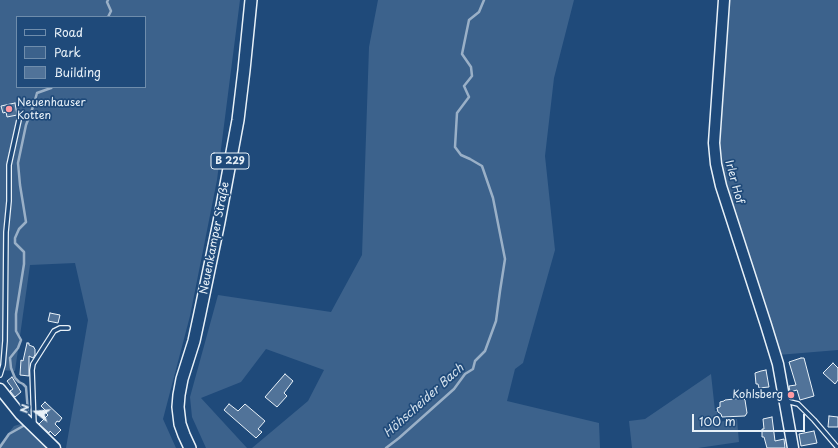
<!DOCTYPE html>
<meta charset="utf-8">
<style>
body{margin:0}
#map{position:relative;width:838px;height:448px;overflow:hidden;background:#1f4a7a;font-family:"Playpen Sans",sans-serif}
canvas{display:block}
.legend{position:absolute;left:16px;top:16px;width:130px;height:72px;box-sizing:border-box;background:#1f4a7a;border:1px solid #6f8dac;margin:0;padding:5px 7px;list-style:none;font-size:12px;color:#e8f1f8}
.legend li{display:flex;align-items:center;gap:8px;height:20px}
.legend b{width:20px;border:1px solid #6f8dac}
.north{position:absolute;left:16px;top:392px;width:40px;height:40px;-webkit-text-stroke:3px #1f4a7a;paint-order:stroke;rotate:286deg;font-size:11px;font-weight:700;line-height:16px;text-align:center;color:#e8f1f8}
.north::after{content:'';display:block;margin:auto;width:14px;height:18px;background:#e8f1f8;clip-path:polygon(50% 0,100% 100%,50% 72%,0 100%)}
.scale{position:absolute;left:692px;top:414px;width:113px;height:18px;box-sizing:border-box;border:2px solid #e8f1f8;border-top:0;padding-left:5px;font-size:12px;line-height:14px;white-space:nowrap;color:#e8f1f8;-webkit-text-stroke:3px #1f4a7a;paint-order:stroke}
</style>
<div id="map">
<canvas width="838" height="448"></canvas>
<ul class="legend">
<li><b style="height:5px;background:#1f4a7a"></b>Road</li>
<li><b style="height:11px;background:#3c628c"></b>Park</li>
<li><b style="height:11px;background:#517399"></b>Building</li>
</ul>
<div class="north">N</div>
<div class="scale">100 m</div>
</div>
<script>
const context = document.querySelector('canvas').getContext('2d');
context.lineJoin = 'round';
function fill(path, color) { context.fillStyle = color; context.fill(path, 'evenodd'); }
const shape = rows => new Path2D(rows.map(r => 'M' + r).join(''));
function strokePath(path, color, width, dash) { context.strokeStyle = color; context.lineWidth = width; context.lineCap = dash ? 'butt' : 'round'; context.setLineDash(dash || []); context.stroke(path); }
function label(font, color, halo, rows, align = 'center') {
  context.font = font + ' "Playpen Sans",sans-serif'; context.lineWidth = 3.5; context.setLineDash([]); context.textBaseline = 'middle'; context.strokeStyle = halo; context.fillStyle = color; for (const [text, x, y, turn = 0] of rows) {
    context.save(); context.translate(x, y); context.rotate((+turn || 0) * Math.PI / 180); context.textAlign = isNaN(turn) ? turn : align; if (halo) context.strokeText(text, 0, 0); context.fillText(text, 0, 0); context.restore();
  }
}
const green = shape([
 [0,0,240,0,217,180,190,316,163,419,176,448,66,448,88,320,75,263,30,265,15,371,0,370],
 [17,17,145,17,145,87,17,87],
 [378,0,574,0,554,78,545,156,555,250,523,363,515,369,507,401,599,423,600,448,252,448,308,401,324,370,266,349,241,382,201,398,247,448,206,448,192,417,190,397,218,295,331,312,362,255,369,47],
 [728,0,838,0,838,350,778,355,722,176,719,151],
 [711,374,715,411,717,411,718,422,737,419,739,442,698,448,632,448,629,421,645,419],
 [21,424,28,431,46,448,0,448,0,444,14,426]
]);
const stream = shape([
 [108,0,107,2,111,11,108,17],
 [27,418,28,412,26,387,23,384,19,382,15,378,11,368,10,358,18,348,21,340,16,331,16,314,24,264,24,252,15,243,15,238,19,229,26,222,20,185,18,163,26,125,33,107,37,93,51,88,52,87],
 [0,447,9,434,25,425],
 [386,448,399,438,454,389,465,374,473,369,475,361,485,351,496,321,500,291,505,259,493,198,482,166,470,159,461,155,455,147,457,113,469,97,464,86,472,76,471,67,462,54,469,20,479,12,484,0]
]);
const building = shape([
 [15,103,17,115,7,117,6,112,3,113,1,106,15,103],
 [50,313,60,315,58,323,48,321,50,313],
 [27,343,29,343,29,345,34,347,34,348,35,349,35,355,33,358,29,356,29,376,20,375,21,360,23,361,27,343],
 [801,358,804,358,814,396,800,400,797,390,790,392,789,386,796,385,789,362,801,358],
 [833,363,838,368,838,380,835,384,823,373,833,363],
 [766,370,769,387,759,388,758,384,756,384,755,373,761,371,766,370],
 [285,374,293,381,284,393,287,396,277,407,265,397,285,374],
 [12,377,21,392,15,397,10,391,13,389,7,381,12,377],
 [743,398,745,400,747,413,745,416,722,417,721,414,718,412,717,408,720,407,720,402,724,401,725,400,743,398],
 [45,402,62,418,59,422,57,421,55,424,61,430,55,436,50,431,49,433,39,424,48,415,46,413,47,412,41,406,45,402],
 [229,404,238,411,245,404,265,421,258,429,262,432,256,438,224,410,229,404],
 [829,416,838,417,838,427,828,427,829,416],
 [772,417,775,441,784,439,785,448,767,448,764,437,762,437,762,429,764,429,763,419,772,417],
 [814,431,817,443,801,446,799,434,814,431]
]);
const lane = shape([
 [0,375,3,365,5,341,6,232,9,201,9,165,19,120],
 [786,401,798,404,814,420,838,448],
 [34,425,32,370,33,364,54,331,60,328,68,328]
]);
const secondary = shape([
 [724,0,714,143,716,164,721,186,766,325,778,364,793,448],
 [0,389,20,414,55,448]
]);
const primary = shape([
 [190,448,184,435,180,424,178,407,179,395,182,379,194,341,200,313,219,222,238,120,244,70,251,0]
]);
const markers = [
 [9,109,4,"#ff9aa2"],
 [791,395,4,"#ff9aa2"]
];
const shields = [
 [230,161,38]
];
const shieldNames = [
 ["B 229",230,161]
];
const poiNames = [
 ["Neuenhauser",17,103],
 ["Kotten",17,116],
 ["Kohlsberg",783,395,"right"]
];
const streetNames = [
 ["Irler Hof",734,182,75],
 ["Neuenkamper Straße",215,238,-79]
];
const waterNames = [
 ["Höhscheider Bach",424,401,-42]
];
fill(green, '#3c628c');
strokePath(stream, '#9ab0c7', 2.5);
fill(building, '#517399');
strokePath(building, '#e8f1f8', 1);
strokePath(lane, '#e8f1f8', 6);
strokePath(secondary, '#e8f1f8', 13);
strokePath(primary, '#e8f1f8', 14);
strokePath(lane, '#1f4a7a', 3.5);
strokePath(secondary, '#1f4a7a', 10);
strokePath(primary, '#1f4a7a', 11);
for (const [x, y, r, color] of markers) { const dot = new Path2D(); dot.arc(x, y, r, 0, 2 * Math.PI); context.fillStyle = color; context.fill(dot); strokePath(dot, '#1f4a7a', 1.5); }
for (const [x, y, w] of shields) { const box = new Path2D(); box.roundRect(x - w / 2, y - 8, w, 16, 3); context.fillStyle = '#1f4a7a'; context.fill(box); strokePath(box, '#e8f1f8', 1); }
label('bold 10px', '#e8f1f8', null, shieldNames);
label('11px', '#e8f1f8', '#1f4a7a', poiNames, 'left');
label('11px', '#e8f1f8', '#1f4a7a', streetNames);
label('italic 12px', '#d4e1ec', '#1f4a7a', waterNames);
</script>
